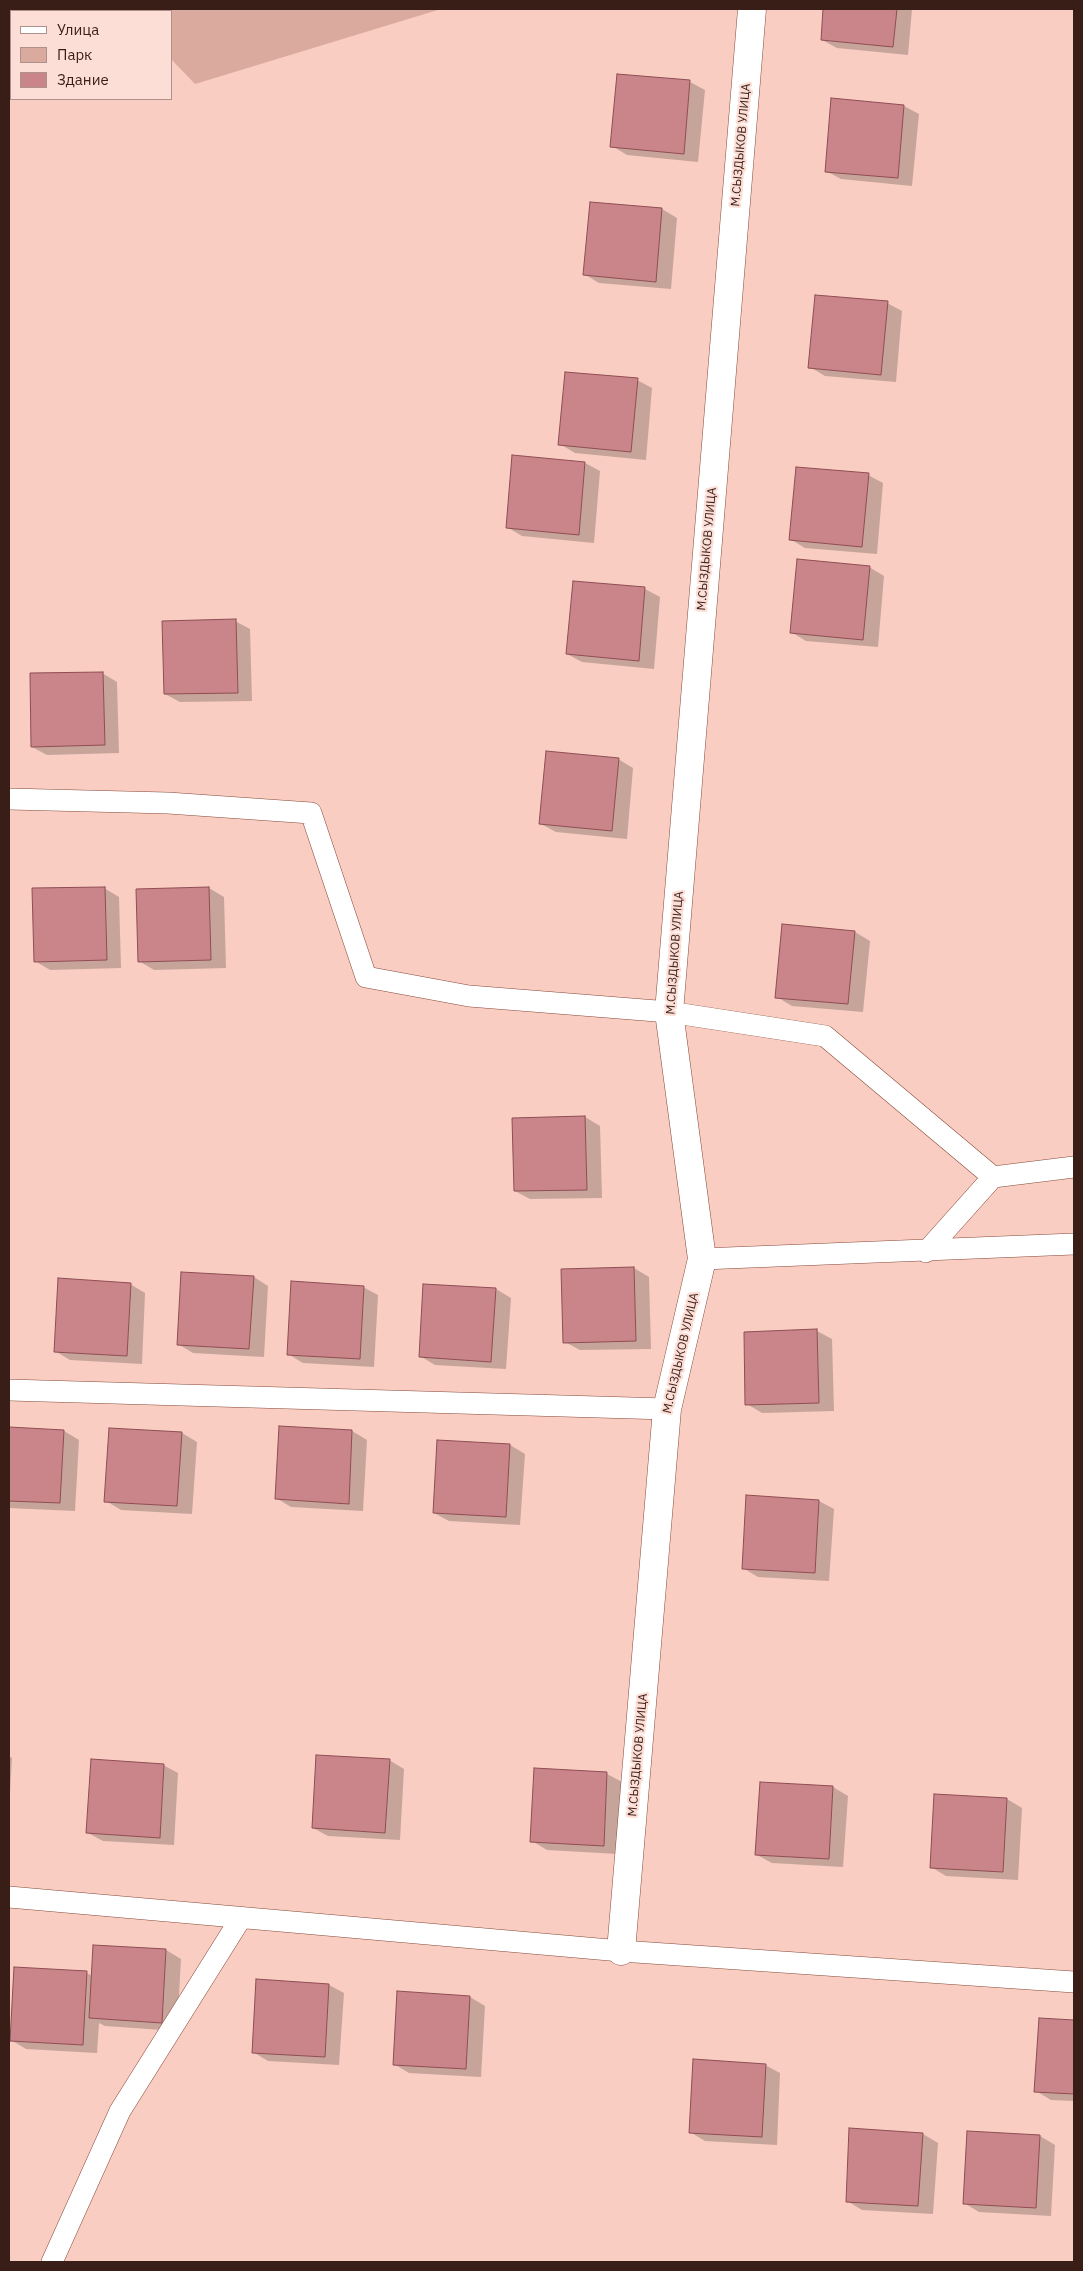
<!DOCTYPE html>
<meta charset="utf-8">
<style>
body{margin:0}
#map{position:relative;width:1083px;height:2271px;overflow:hidden;background:#f9cdc1;font-family:"IBM Plex Sans",sans-serif}
canvas{display:block}
.frame{position:absolute;inset:0;border:10px solid #381e17;pointer-events:none}
.legend{position:absolute;left:10px;top:10px;width:162px;height:90px;box-sizing:border-box;background:#fcded6;border:1px solid #ae918a;margin:0;padding:6px 9px;list-style:none;font-size:15px;color:#381e17}
.legend li{display:flex;align-items:center;gap:10px;height:25px}
.legend b{width:25px;border:1px solid #ae918a}
</style>
<div id="map">
<canvas width="1083" height="2271"></canvas>
<div class="frame"></div>
<ul class="legend">
<li><b style="height:6px;background:#fff"></b>Улица</li>
<li><b style="height:14px;background:#d9aa9d"></b>Парк</li>
<li><b style="height:14px;background:#ca858a"></b>Здание</li>
</ul>
</div>
<script>
const context = document.querySelector('canvas').getContext('2d');
context.lineJoin = 'round';
function fill(path, color) { context.fillStyle = color; context.fill(path, 'evenodd'); }
const shape = rows => new Path2D(rows.map(r => 'M' + r).join(''));
function strokePath(path, color, width, dash) { context.strokeStyle = color; context.lineWidth = width; context.lineCap = dash ? 'butt' : 'round'; context.setLineDash(dash || []); context.stroke(path); }
function label(font, color, halo, rows, align = 'center') {
  context.font = font + ' "IBM Plex Sans",sans-serif'; context.lineWidth = 4.5; context.setLineDash([]); context.textBaseline = 'middle'; context.strokeStyle = halo; context.fillStyle = color; for (const [text, x, y, turn = 0] of rows) {
    context.save(); context.translate(x, y); context.rotate((+turn || 0) * Math.PI / 180); context.textAlign = isNaN(turn) ? turn : align; if (halo) context.strokeText(text, 0, 0); context.fillText(text, 0, 0); context.restore();
  }
}
const green = shape([
 [128,9,441,9,195,84,171,59,171,11,128,11]
]);
const shadow = shape([
 [825,9,912,9,908,55,837,48,822,40],
 [690,82,705,90,698,162,627,155,612,146],
 [904,106,919,114,912,186,841,179,826,171],
 [662,209,677,218,671,289,599,283,584,274],
 [887,303,902,311,896,382,825,376,810,367],
 [637,380,652,388,646,460,575,453,560,444],
 [585,463,600,471,594,543,522,536,507,527],
 [868,475,883,483,877,554,805,548,790,539],
 [869,567,884,576,878,647,806,641,791,632],
 [645,589,660,597,654,669,582,662,567,654],
 [235,621,250,629,252,701,180,702,165,694],
 [102,673,117,682,119,753,47,755,32,747],
 [618,759,633,768,627,839,556,832,541,824],
 [104,888,119,897,121,968,50,970,35,961],
 [209,888,224,897,226,968,154,970,139,961],
 [855,932,870,941,863,1012,792,1006,777,997],
 [585,1117,600,1126,602,1198,530,1199,515,1191],
 [634,1268,649,1277,651,1349,580,1350,565,1342,563,1270],
 [254,1277,268,1286,264,1357,193,1353,178,1344],
 [130,1284,145,1293,142,1364,70,1360,55,1351],
 [363,1287,378,1295,374,1367,303,1363,288,1354],
 [496,1289,511,1298,506,1369,435,1365,420,1356],
 [817,1331,832,1339,834,1411,762,1413,747,1404],
 [9,1428,64,1431,79,1440,75,1511,9,1508],
 [352,1431,367,1440,363,1511,291,1507,276,1498],
 [182,1433,197,1442,192,1514,121,1510,106,1501],
 [510,1445,525,1454,520,1525,449,1521,434,1513],
 [819,1501,834,1509,829,1581,758,1577,743,1568],
 [9,1756,12,1758,9,1811],
 [389,1760,404,1769,400,1840,328,1836,313,1828],
 [163,1765,178,1773,174,1845,103,1841,88,1833],
 [607,1774,622,1782,618,1854,547,1850,532,1841],
 [833,1787,848,1796,843,1867,772,1863,757,1855],
 [1007,1799,1022,1808,1018,1880,946,1876,931,1867],
 [166,1950,181,1959,177,2031,105,2026,99,2023,97,2053,26,2049,11,2040,87,1973,92,1976],
 [329,1985,344,1993,339,2065,268,2061,253,2052],
 [470,1997,485,2006,481,2077,409,2073,394,2064],
 [1040,2019,1074,2022,1074,2101,1051,2100,1036,2091],
 [765,2065,780,2073,777,2145,705,2141,690,2132],
 [923,2134,938,2143,933,2214,862,2210,847,2201],
 [1040,2136,1055,2145,1051,2216,979,2212,964,2203]
]);
const building = shape([
 [823,9,897,9,893,47,821,40,823,9],
 [617,74,690,80,684,154,610,147,617,74],
 [831,98,904,105,898,178,825,172,831,98],
 [590,202,662,208,656,282,583,275,590,202],
 [815,295,888,301,881,375,808,368,815,295],
 [565,372,638,378,631,452,558,445,565,372],
 [512,455,585,462,579,535,506,528,512,455],
 [796,467,869,473,862,547,789,540,796,467],
 [797,559,870,566,863,640,790,633,797,559],
 [573,581,645,587,639,661,566,654,573,581],
 [236,619,238,693,164,694,162,621,236,619],
 [103,672,105,745,31,747,30,673,103,672],
 [546,751,619,758,612,831,539,824,546,751],
 [105,887,107,960,34,962,32,888,105,887],
 [209,887,211,960,138,962,136,889,209,887],
 [782,924,855,931,848,1004,775,998,782,924],
 [585,1116,587,1190,514,1191,512,1118,585,1116],
 [634,1267,636,1341,563,1343,561,1269,634,1267],
 [181,1272,254,1276,249,1349,177,1345,181,1272],
 [58,1278,131,1283,127,1356,54,1352,58,1278],
 [291,1281,364,1286,360,1359,287,1355,291,1281],
 [423,1284,496,1288,491,1362,419,1357,423,1284],
 [817,1329,819,1403,745,1405,744,1332,817,1329],
 [279,1426,352,1430,349,1504,275,1499,279,1426],
 [9,1427,64,1430,60,1503,9,1501,9,1427],
 [109,1428,182,1432,177,1506,104,1502,109,1428],
 [437,1440,510,1444,506,1517,433,1513,437,1440],
 [746,1495,819,1500,815,1573,742,1569,746,1495],
 [316,1755,390,1759,385,1833,312,1828,316,1755],
 [91,1759,164,1764,160,1838,86,1833,91,1759],
 [534,1768,607,1772,604,1846,530,1842,534,1768],
 [760,1782,833,1786,829,1859,755,1855,760,1782],
 [934,1794,1007,1798,1003,1872,930,1868,934,1794],
 [93,1945,166,1949,162,2023,89,2018,93,1945],
 [14,1967,87,1971,83,2045,10,2041,14,1967],
 [256,1979,329,1984,325,2057,252,2053,256,1979],
 [397,1991,470,1996,466,2069,393,2065,397,1991],
 [1039,2018,1074,2020,1074,2094,1034,2092,1039,2018],
 [693,2059,766,2064,762,2137,689,2133,693,2059],
 [849,2128,923,2133,918,2206,846,2202,849,2128],
 [967,2131,1040,2135,1036,2208,963,2204,967,2131]
]);
const lane = shape([
 [9,799,168,803,311,813,366,977,469,996,669,1012,825,1036,993,1177,1074,1167],
 [926,1252,993,1177],
 [702,1259,1074,1244],
 [9,1390,667,1409],
 [9,1897,621,1951,1074,1982],
 [52,2262,120,2111,241,1918]
]);
const street = shape([
 [621,1951,667,1409,702,1259,669,1012,752,9]
]);
const streetNames = [
 ["М.СЫЗДЫКОВ УЛИЦА",741,145,-85],
 ["М.СЫЗДЫКОВ УЛИЦА",707,549,-85],
 ["М.СЫЗДЫКОВ УЛИЦА",675,953,-86],
 ["М.СЫЗДЫКОВ УЛИЦА",681,1353,-77],
 ["М.СЫЗДЫКОВ УЛИЦА",638,1755,-85]
];
fill(green, '#d9aa9d');
fill(shadow, '#0003');
fill(building, '#ca858a');
strokePath(building, '#8e4d53', 1);
strokePath(lane, '#874a3a', 22);
strokePath(street, '#874a3a', 29);
strokePath(lane, '#fff', 21);
strokePath(street, '#fff', 28);
label('12px', '#381e17', '#fcded6', streetNames);
</script>
